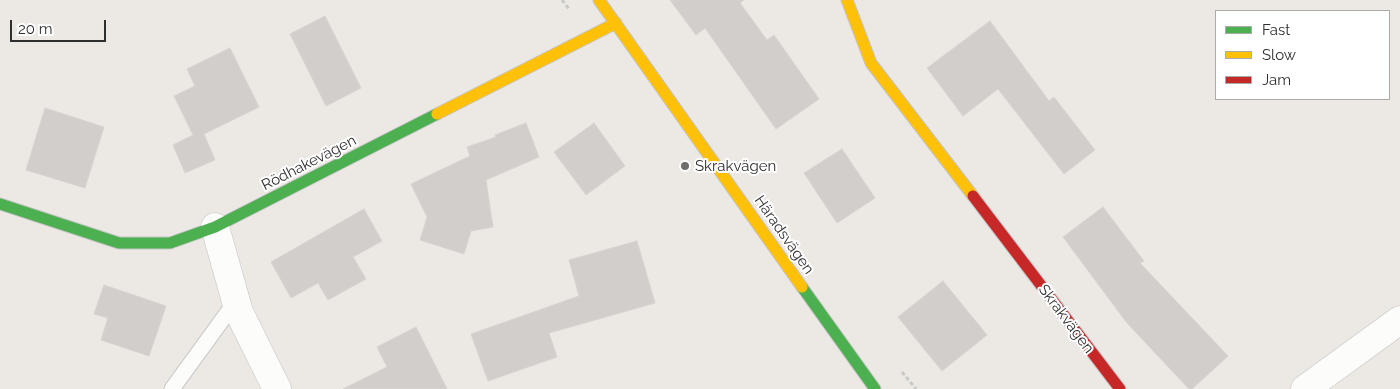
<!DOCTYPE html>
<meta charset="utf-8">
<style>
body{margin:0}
#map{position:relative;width:1400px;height:389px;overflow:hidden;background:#ece8e4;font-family:Raleway,sans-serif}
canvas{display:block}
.legend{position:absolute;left:1215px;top:10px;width:175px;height:90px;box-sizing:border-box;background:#fff;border:1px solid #ababab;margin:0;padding:6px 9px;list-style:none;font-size:15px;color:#2e2e2e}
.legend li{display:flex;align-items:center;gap:10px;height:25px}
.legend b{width:25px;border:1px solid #ababab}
.scale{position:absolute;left:10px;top:20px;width:96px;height:22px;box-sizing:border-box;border:2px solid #2e2e2e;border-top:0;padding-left:6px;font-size:15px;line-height:18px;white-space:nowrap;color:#2e2e2e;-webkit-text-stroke:4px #fff;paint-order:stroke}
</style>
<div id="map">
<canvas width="1400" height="389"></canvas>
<ul class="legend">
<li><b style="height:6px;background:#4caf50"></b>Fast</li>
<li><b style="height:6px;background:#ffc107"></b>Slow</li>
<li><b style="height:6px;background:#c62828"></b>Jam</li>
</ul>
<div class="scale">20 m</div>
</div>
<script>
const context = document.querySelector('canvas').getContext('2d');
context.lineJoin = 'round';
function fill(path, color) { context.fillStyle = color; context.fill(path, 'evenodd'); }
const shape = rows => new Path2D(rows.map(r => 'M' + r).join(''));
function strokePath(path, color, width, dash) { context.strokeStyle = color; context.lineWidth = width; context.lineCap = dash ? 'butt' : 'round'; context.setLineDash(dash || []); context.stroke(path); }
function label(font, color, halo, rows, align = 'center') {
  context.font = font + ' Raleway,sans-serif'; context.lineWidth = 4; context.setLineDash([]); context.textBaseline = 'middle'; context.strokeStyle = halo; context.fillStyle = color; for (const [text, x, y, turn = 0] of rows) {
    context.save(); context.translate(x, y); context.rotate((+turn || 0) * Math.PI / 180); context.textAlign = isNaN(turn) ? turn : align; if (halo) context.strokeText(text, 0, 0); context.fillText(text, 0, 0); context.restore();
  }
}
const building = shape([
 [670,0,744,0,740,3,767,40,774,35,819,99,776,129,705,28,696,35,670,0],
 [325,16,361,88,326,106,290,34,325,16],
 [990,21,1049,101,1054,97,1095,150,1064,174,998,89,963,116,927,68,990,21],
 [230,48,259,107,204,134,215,160,185,173,173,145,193,135,174,96,195,86,187,69,230,48],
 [45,108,104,127,85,188,26,170,45,108],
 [526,123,539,157,486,180,493,227,471,231,464,254,420,240,427,217,411,184,470,156,467,147,496,137,495,135,526,123],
 [594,123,625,166,586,195,554,152,594,123],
 [842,149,875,198,837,223,804,173,842,149],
 [1103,207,1144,261,1140,263,1228,356,1192,389,1189,389,1127,323,1063,237,1103,207],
 [364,209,382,241,353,257,366,279,328,300,318,283,291,298,271,262,364,209],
 [637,241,655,303,549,333,557,357,488,381,471,334,579,296,569,260,637,241],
 [943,281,987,335,942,371,898,317,943,281],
 [104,285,166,306,149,356,101,340,108,318,94,314,104,285],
 [416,327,447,389,343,389,387,367,377,347,416,327]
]);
const path = shape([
 [562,0,570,10],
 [902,372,916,389]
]);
const lane = shape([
 [172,389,236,301]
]);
const street = shape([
 [215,227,239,312,277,389],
 [1305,389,1400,320]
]);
const fast = shape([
 [0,204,119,243,170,243,215,227,437,114],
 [802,287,875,389]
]);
const slow = shape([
 [599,0,802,287],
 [847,0,871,63,973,196],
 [437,114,616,23]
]);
const jam = shape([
 [973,196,1120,389]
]);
const markers = [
 [685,166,5,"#706f6e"]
];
const streetNames = [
 ["Rödhakevägen",309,163,-27],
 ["Häradsvägen",784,235,55],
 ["Skrakvägen",1066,319,53]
];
const poiNames = [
 ["Skrakvägen",695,166]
];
fill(building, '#d1cecb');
strokePath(building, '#d7d4d0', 1);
strokePath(lane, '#c5c4c5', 17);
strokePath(street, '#c5c4c5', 29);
strokePath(fast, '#c5c4c5', 13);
strokePath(slow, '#c5c4c5', 13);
strokePath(jam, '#c5c4c5', 13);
strokePath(path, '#c9c9c8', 3, [4, 2.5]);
strokePath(lane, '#fcfcfb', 15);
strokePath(street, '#fcfcfb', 28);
strokePath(fast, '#4caf50', 11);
strokePath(slow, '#ffc107', 11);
strokePath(jam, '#c62828', 11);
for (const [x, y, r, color] of markers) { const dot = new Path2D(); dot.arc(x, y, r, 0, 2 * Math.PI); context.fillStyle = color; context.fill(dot); strokePath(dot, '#fff', 2); }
label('15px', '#2e2e2e', '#fff', streetNames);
label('15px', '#2e2e2e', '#fff', poiNames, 'left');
</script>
